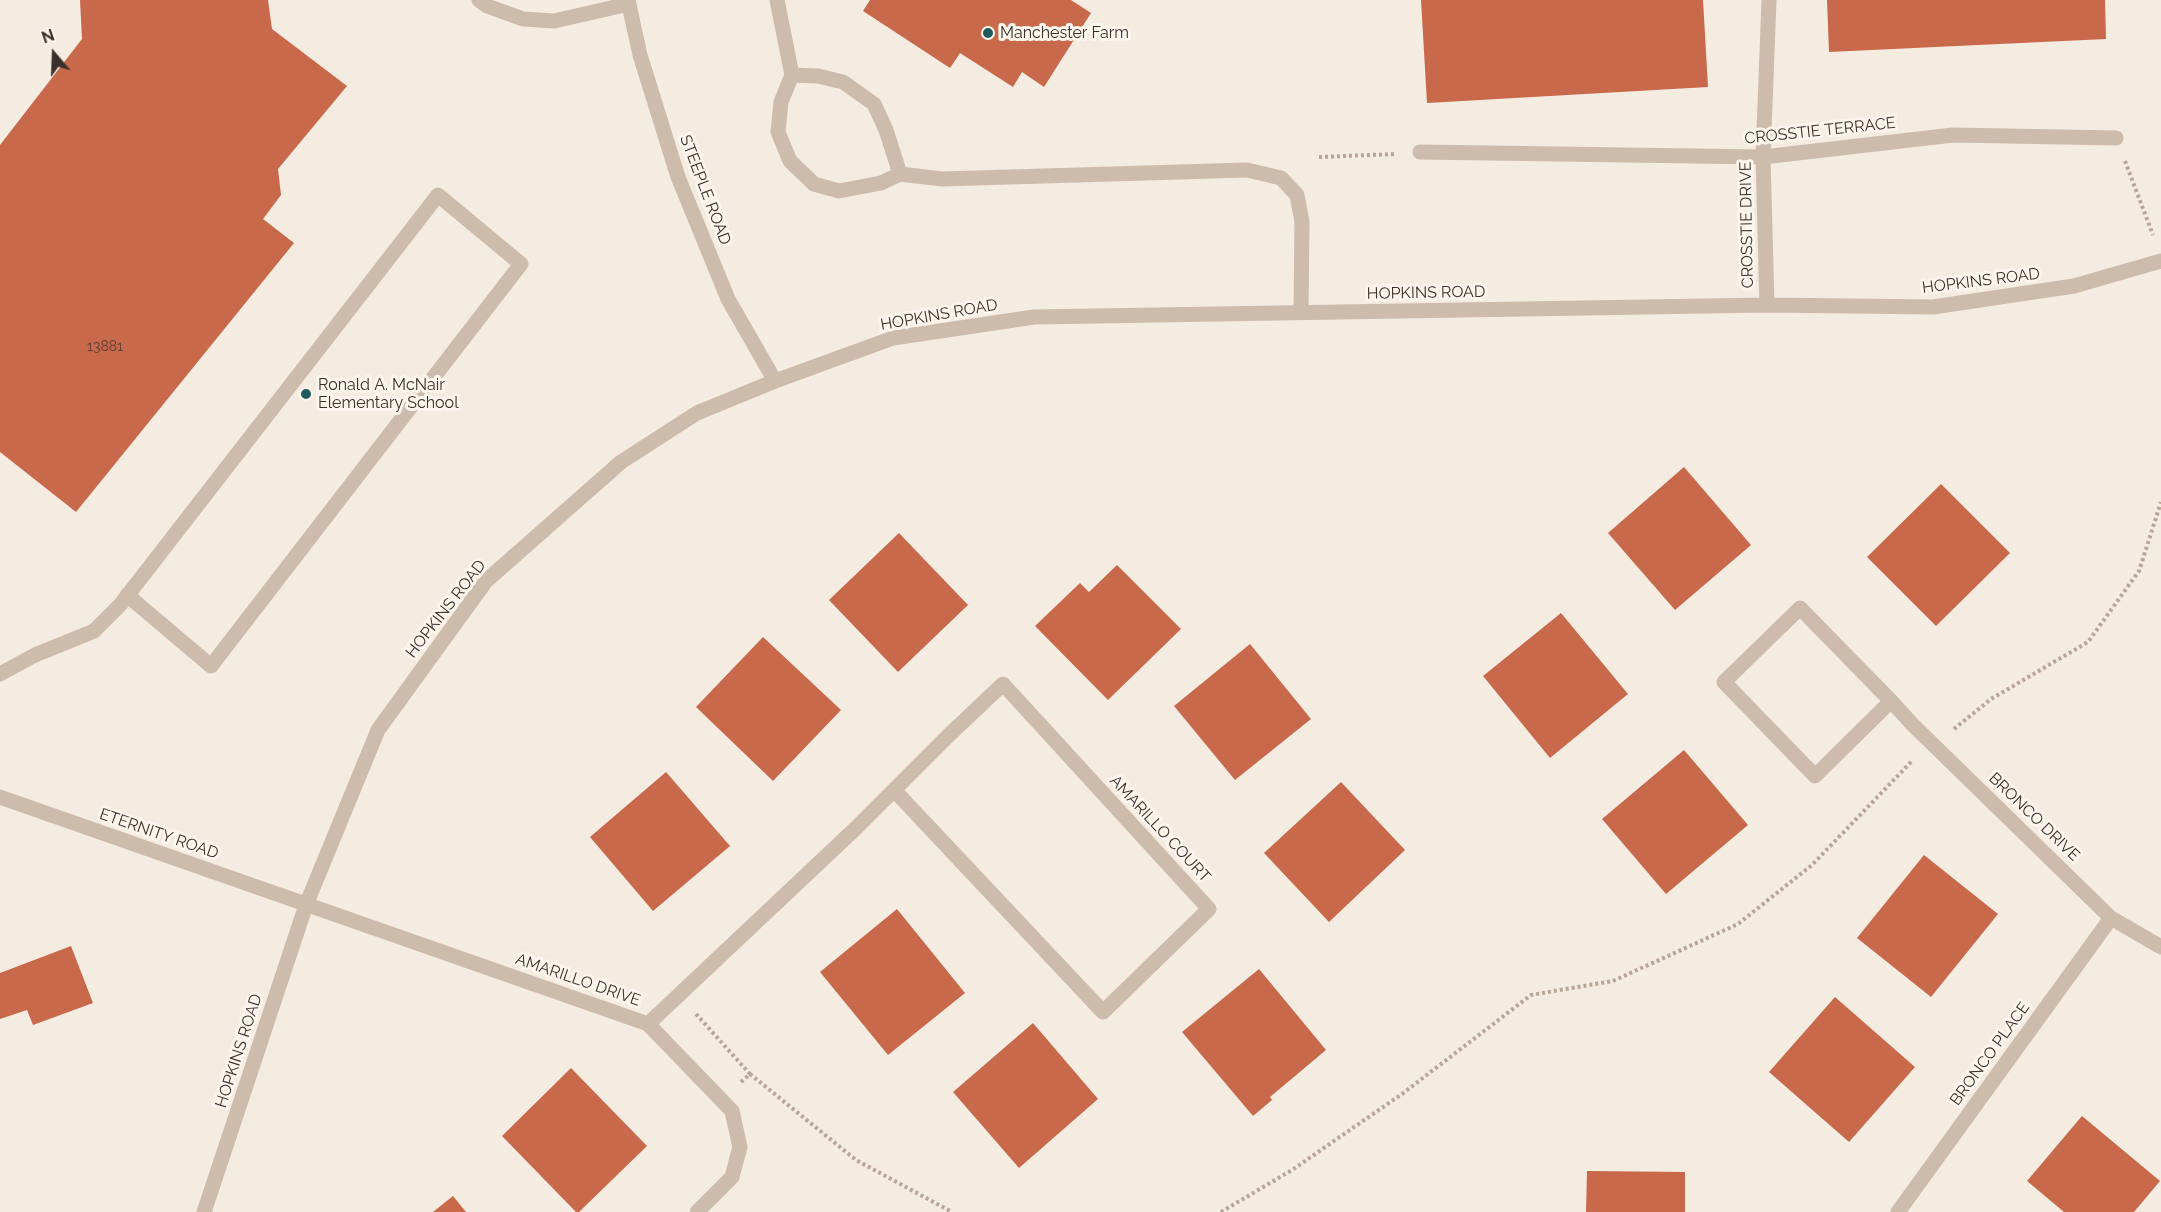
<!DOCTYPE html>
<style>
body{margin:0}
#map{position:relative;width:2161px;height:1212px;overflow:hidden;background:#f4ebe1;font-family:Raleway,sans-serif}
canvas{display:block}
.north{position:absolute;left:24px;top:24px;width:60px;height:60px;-webkit-text-stroke:4px #fbf5ee;paint-order:stroke;rotate:341deg;font-size:16px;font-weight:700;line-height:24px;text-align:center;color:#3b302b}
.north::after{content:'';display:block;margin:auto;width:21px;height:27px;background:#3b302b;clip-path:polygon(50% 0,100% 100%,50% 72%,0 100%)}
</style>
<div id="map">
<canvas width="2161" height="1212"></canvas>
<div class="north">N</div>
</div>
<script>
const context = document.querySelector('canvas').getContext('2d');
context.lineJoin = 'round';
function fill(path, color) { context.fillStyle = color; context.fill(path, 'evenodd'); }
const shape = rows => new Path2D(rows.map(r => 'M' + r).join(''));
function strokePath(path, color, width, dash) { context.strokeStyle = color; context.lineWidth = width; context.lineCap = dash ? 'butt' : 'round'; context.setLineDash(dash || []); context.stroke(path); }
function label(font, color, halo, rows, align = 'center') {
  context.font = font + ' Raleway,sans-serif'; context.lineWidth = 6; context.setLineDash([]); context.textBaseline = 'middle'; context.strokeStyle = halo; context.fillStyle = color; for (const [text, x, y, turn = 0] of rows) {
    context.save(); context.translate(x, y); context.rotate((+turn || 0) * Math.PI / 180); context.textAlign = isNaN(turn) ? turn : align; if (halo) context.strokeText(text, 0, 0); context.fillText(text, 0, 0); context.restore();
  }
}
const building = shape([
 [80,0,268,0,272,29,347,86,278,169,281,195,263,219,294,243,76,512,0,452,0,145,82,39],
 [870,0,1071,0,1091,13,1044,87,1022,72,1013,87,960,53,950,68,863,11],
 [1421,0,1703,0,1708,87,1427,103],
 [1827,0,2105,0,2106,39,1829,52],
 [1684,467,1751,545,1675,610,1608,533],
 [1941,484,2010,553,1936,626,1867,557],
 [899,533,968,605,898,672,829,600],
 [1117,565,1181,629,1108,700,1035,626,1080,583,1089,592],
 [1561,613,1628,694,1550,758,1483,676],
 [763,637,841,710,773,781,696,707],
 [1250,644,1311,719,1235,780,1174,706],
 [1684,750,1748,825,1666,894,1602,819],
 [666,772,730,846,653,911,590,837],
 [1341,782,1405,850,1329,922,1264,853],
 [1924,855,1998,914,1931,997,1857,938],
 [897,909,965,993,888,1055,820,972],
 [71,946,93,1003,33,1025,27,1010,0,1019,0,973],
 [1259,969,1326,1050,1270,1097,1272,1100,1253,1116,1182,1032],
 [1835,997,1915,1067,1849,1142,1769,1072],
 [1033,1023,1098,1099,1019,1168,953,1092],
 [571,1068,647,1146,579,1212,576,1212,502,1136],
 [2082,1116,2160,1181,2134,1212,2064,1212,2027,1181],
 [1587,1171,1685,1172,1685,1212,1586,1212],
 [453,1196,466,1212,433,1212]
]);
const path = shape([
 [1319,157,1395,154],
 [2125,161,2153,235],
 [1954,729,1991,699,2088,642,2139,571,2161,502],
 [696,1014,750,1074],
 [741,1082,750,1074,856,1160,952,1212],
 [1221,1212,1292,1170,1402,1094,1531,995,1613,981,1738,924,1812,865,1912,761]
]);
const minor = shape([
 [479,0,487,6,523,19,554,21,629,4],
 [628,0,640,55,678,177,728,299,775,381],
 [777,0,792,75,818,76,843,82,874,104,886,130,900,174,942,179,1247,170,1281,178,1297,195,1302,222,1301,312],
 [792,75,781,102,778,132,790,161,814,184,839,191,881,183,900,174],
 [1420,152,1763,157,1953,135,2116,138],
 [1767,305,1763,157,1769,0],
 [0,674,35,655,94,631,120,605,438,195,521,264,211,666,127,595],
 [1891,701,1815,776,1724,682,1800,608,1891,701,1912,724,2111,918,2161,947],
 [0,797,648,1024,732,1111,740,1147,732,1177,697,1212],
 [648,1024,856,828,949,735,1003,684,1209,909,1103,1012,894,790],
 [204,1212,306,905,378,730,486,581,621,462,697,413,775,381,893,338,1034,317,1767,305,1933,307,2074,286,2161,261],
 [1898,1212,2111,918]
]);
const markers = [
 [988,33,6,"#1f5a5e"],
 [306,394,6,"#1f5a5e"]
];
const numberNames = [
 ["13881",105,347]
];
const poiNames = [
 ["Manchester Farm",1000,33],
 ["Ronald A. McNair",318,385],
 ["Elementary School",318,403]
];
const streetNames = [
 ["CROSSTIE TERRACE",1820,131,-6],
 ["STEEPLE ROAD",705,190,69],
 ["CROSSTIE DRIVE",1747,225,-91],
 ["HOPKINS ROAD",1981,281,-7],
 ["HOPKINS ROAD",1426,293,-1],
 ["HOPKINS ROAD",939,315,-10],
 ["HOPKINS ROAD",446,609,-52],
 ["BRONCO DRIVE",2034,817,44],
 ["AMARILLO COURT",1160,829,47],
 ["ETERNITY ROAD",159,834,19],
 ["AMARILLO DRIVE",578,980,19],
 ["HOPKINS ROAD",239,1051,-72],
 ["BRONCO PLACE",1990,1054,-54]
];
fill(building, '#c8694b');
strokePath(path, '#b9a596', 4, [3, 3]);
strokePath(minor, '#cdbbac', 15);
for (const [x, y, r, color] of markers) { const dot = new Path2D(); dot.arc(x, y, r, 0, 2 * Math.PI); context.fillStyle = color; context.fill(dot); strokePath(dot, '#fbf5ee', 2); }
label('14px', '#5e3e33', null, numberNames);
label('16px', '#3b302b', '#fbf5ee', poiNames, 'left');
label('16px', '#3b302b', '#fbf5ee', streetNames);
</script>
